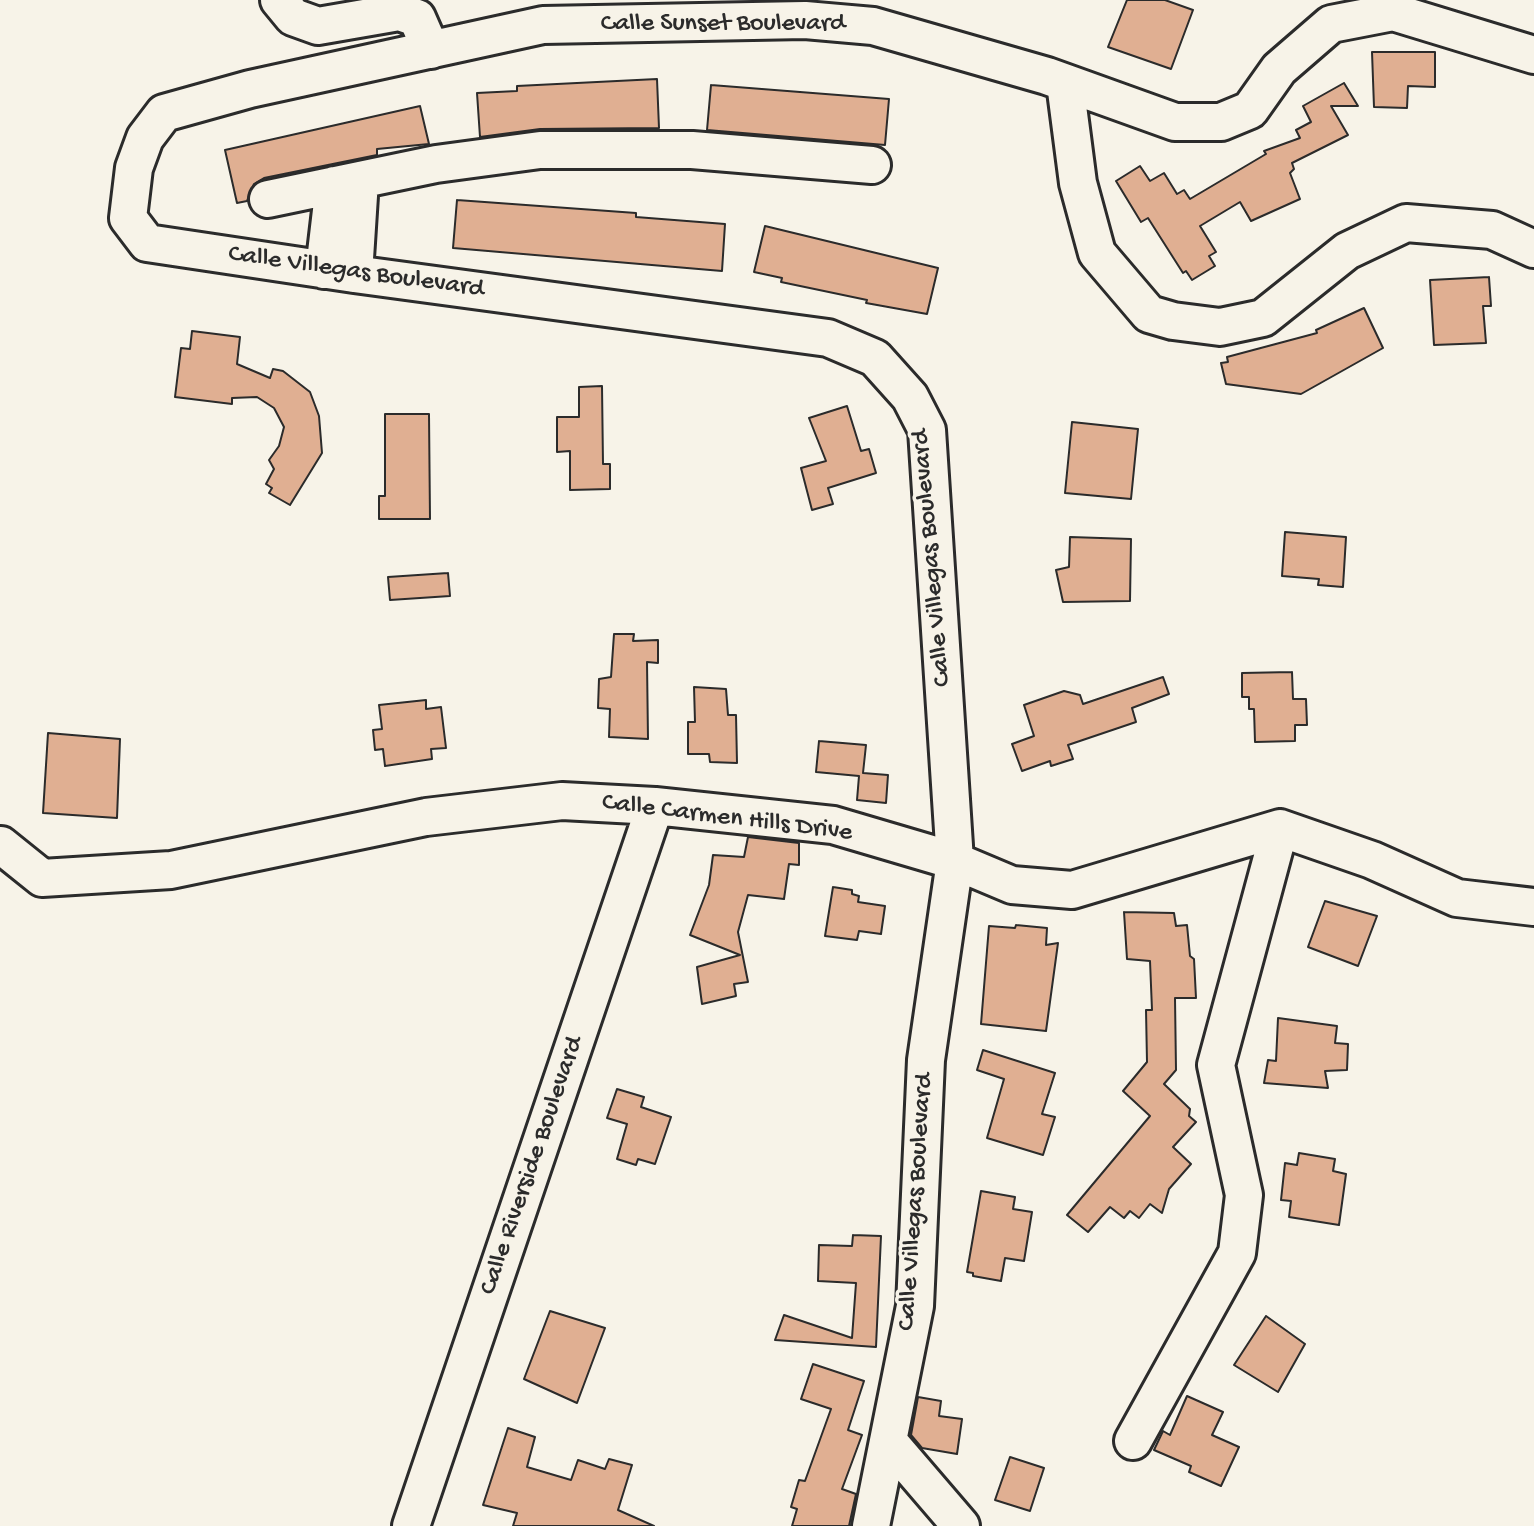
<!DOCTYPE html>
<style>
body{margin:0}
canvas{display:block;background:#f7f3e8}
</style>
<canvas width="1534" height="1526"></canvas>
<script>
const context = document.querySelector('canvas').getContext('2d');
context.lineJoin = 'round';
function fill(path, color) { context.fillStyle = color; context.fill(path, 'evenodd'); }
const shape = rows => new Path2D(rows.map(r => 'M' + r).join(''));
function strokePath(path, color, width, dash) { context.strokeStyle = color; context.lineWidth = width; context.lineCap = dash ? 'butt' : 'round'; context.setLineDash(dash || []); context.stroke(path); }
function label(font, color, halo, rows, align = 'center') {
  context.font = font + ' "Gochi Hand",sans-serif'; context.lineWidth = 7; context.setLineDash([]); context.textBaseline = 'middle'; context.strokeStyle = halo; context.fillStyle = color; for (const [text, x, y, turn = 0] of rows) {
    context.save(); context.translate(x, y); context.rotate((+turn || 0) * Math.PI / 180); context.textAlign = isNaN(turn) ? turn : align; if (halo) context.strokeText(text, 0, 0); context.fillText(text, 0, 0); context.restore();
  }
}
const building = shape([
 [1127,0,1165,0,1193,10,1171,69,1108,47,1127,0],
 [1372,52,1435,52,1435,87,1408,86,1407,108,1374,107,1372,52],
 [657,79,659,128,540,129,480,137,477,93,517,91,517,86,657,79],
 [1344,83,1358,106,1331,106,1348,135,1292,163,1294,169,1290,173,1300,199,1251,221,1240,202,1200,226,1216,252,1209,256,1215,266,1192,280,1186,271,1183,273,1148,218,1141,222,1116,181,1140,166,1150,181,1164,173,1177,194,1184,190,1190,199,1266,154,1264,151,1300,138,1296,130,1311,122,1303,106,1344,83],
 [711,85,889,99,885,145,707,130,711,85],
 [420,106,429,144,377,149,377,155,264,178,254,184,247,201,237,203,225,150,420,106],
 [457,200,636,213,636,217,725,224,722,271,453,248,457,200],
 [765,226,938,268,927,314,866,303,867,300,781,282,782,278,754,272,765,226],
 [1489,277,1491,306,1483,306,1486,343,1434,345,1430,280,1489,277],
 [1364,308,1383,348,1301,394,1226,384,1221,363,1228,362,1227,357,1317,333,1316,330,1364,308],
 [192,331,240,337,237,364,270,378,273,369,283,371,310,392,319,416,322,453,290,505,269,493,272,488,266,484,274,469,269,460,279,446,284,427,274,408,257,397,232,398,232,404,175,397,181,348,190,349,192,331],
 [602,386,603,464,610,464,610,489,570,490,570,451,557,452,557,417,579,417,579,387,602,386],
 [847,406,861,451,869,449,876,473,828,488,833,504,812,510,801,468,826,461,809,418,847,406],
 [385,414,429,414,430,519,379,519,379,496,385,496,385,414],
 [1072,422,1138,429,1131,499,1065,493,1072,422],
 [1285,532,1346,537,1343,587,1318,585,1319,579,1282,576,1285,532],
 [1070,537,1131,539,1130,601,1063,602,1056,570,1069,567,1070,537],
 [448,573,450,596,390,600,388,577,448,573],
 [614,634,634,634,633,641,658,640,658,663,647,662,648,739,609,737,610,709,598,708,599,679,611,677,614,634],
 [1292,672,1293,699,1306,699,1307,725,1295,725,1295,741,1255,742,1254,709,1249,709,1249,697,1242,697,1242,673,1292,672],
 [1163,677,1169,694,1132,708,1136,722,1068,745,1073,759,1051,766,1050,761,1022,771,1012,744,1034,736,1024,705,1064,691,1080,695,1083,704,1163,677],
 [694,687,726,689,728,715,736,715,737,763,710,762,709,754,688,754,688,722,695,722,694,687],
 [426,700,426,709,441,707,446,748,431,749,432,759,385,766,383,749,375,750,373,730,382,729,379,705,426,700],
 [48,733,120,739,117,818,43,813,48,733],
 [819,741,866,745,863,773,888,775,886,803,857,800,859,776,816,772,819,741],
 [748,837,799,843,799,865,789,864,784,899,748,895,738,932,748,982,734,984,736,996,702,1004,697,967,740,955,690,935,709,885,713,855,744,857,748,837],
 [833,887,852,890,852,894,859,896,858,902,885,906,881,934,859,931,857,940,825,936,833,887],
 [1325,901,1377,916,1358,966,1308,947,1325,901],
 [1124,912,1174,913,1176,926,1187,925,1190,956,1194,959,1196,998,1175,998,1176,1070,1164,1084,1190,1109,1189,1116,1196,1122,1173,1147,1191,1164,1169,1189,1162,1213,1150,1204,1139,1218,1130,1211,1124,1218,1110,1207,1088,1232,1067,1215,1150,1116,1123,1091,1147,1062,1146,1010,1152,1010,1150,961,1127,959,1124,912],
 [1016,925,1047,928,1046,945,1058,943,1046,1031,981,1024,989,926,1015,928,1016,925],
 [1278,1018,1337,1026,1335,1043,1348,1044,1347,1070,1325,1071,1328,1088,1264,1083,1268,1060,1276,1061,1278,1018],
 [983,1050,1055,1073,1042,1114,1055,1117,1043,1155,987,1138,1004,1079,977,1070,983,1050],
 [617,1089,644,1097,641,1107,671,1117,655,1164,638,1159,636,1165,617,1159,627,1124,607,1118,617,1089],
 [1299,1153,1335,1159,1333,1171,1346,1174,1339,1225,1289,1217,1291,1201,1281,1200,1285,1163,1297,1165,1299,1153],
 [981,1191,1015,1197,1013,1209,1032,1212,1024,1261,1005,1258,1001,1281,973,1276,973,1273,967,1272,981,1191],
 [853,1235,881,1236,876,1347,775,1340,784,1315,852,1338,856,1283,818,1281,819,1245,852,1246,853,1235],
 [550,1311,605,1328,577,1403,524,1379,550,1311],
 [1266,1316,1305,1344,1278,1392,1234,1365,1266,1316],
 [813,1364,864,1381,848,1430,862,1435,842,1489,856,1494,849,1526,792,1526,797,1509,791,1507,799,1480,805,1481,831,1409,801,1399,813,1364],
 [1187,1396,1223,1412,1212,1435,1239,1447,1221,1486,1189,1472,1191,1466,1154,1450,1163,1431,1170,1435,1187,1396],
 [918,1397,941,1401,939,1416,962,1419,957,1454,922,1448,911,1435,918,1397],
 [508,1428,535,1437,527,1467,571,1480,578,1460,605,1469,609,1459,632,1465,618,1510,654,1526,513,1526,517,1513,483,1505,508,1428],
 [1010,1457,1044,1468,1030,1511,995,1500,1010,1457]
]);
const minor = shape([
 [279,0,293,17,318,26,399,12,417,18,431,50],
 [1065,83,1078,183,1097,253,1149,314,1173,321,1220,327,1263,318,1347,251,1406,223,1492,230,1534,249],
 [268,199,436,164,540,150,692,150,872,165],
 [324,270,334,185],
 [354,274,360,180],
 [1,845,42,878,171,870,426,817,562,801,655,806,833,825,955,861,1012,885,1072,890,1280,828,1372,860,1457,898,1534,907],
 [1133,1441,1237,1253,1244,1195,1216,1065,1280,828],
 [889,1442,961,1526],
 [411,1526,655,806],
 [871,1526,915,1306,926,1060,955,861,927,430,910,397,875,358,828,338,354,274,147,243,128,218,134,168,145,138,164,113,250,89,543,25,805,20,873,26,1047,76,1175,122,1221,122,1250,110,1279,69,1331,24,1393,12,1534,55]
]);
const streetNames = [
 ["Calle Sunset Boulevard",723,25],
 ["Calle Villegas Boulevard",356,273,8],
 ["Calle Villegas Boulevard",933,558,-95],
 ["Calle Carmen Hills Drive",727,819,7],
 ["Calle Riverside Boulevard",533,1166,-71],
 ["Calle Villegas Boulevard",917,1202,-86]
];
fill(building, '#e0af92');
strokePath(building, '#2b2b2b', 2);
strokePath(minor, '#2b2b2b', 42);
strokePath(minor, '#f7f3e8', 36);
label('26px', '#2b2b2b', '#f7f3e8', streetNames);
</script>
